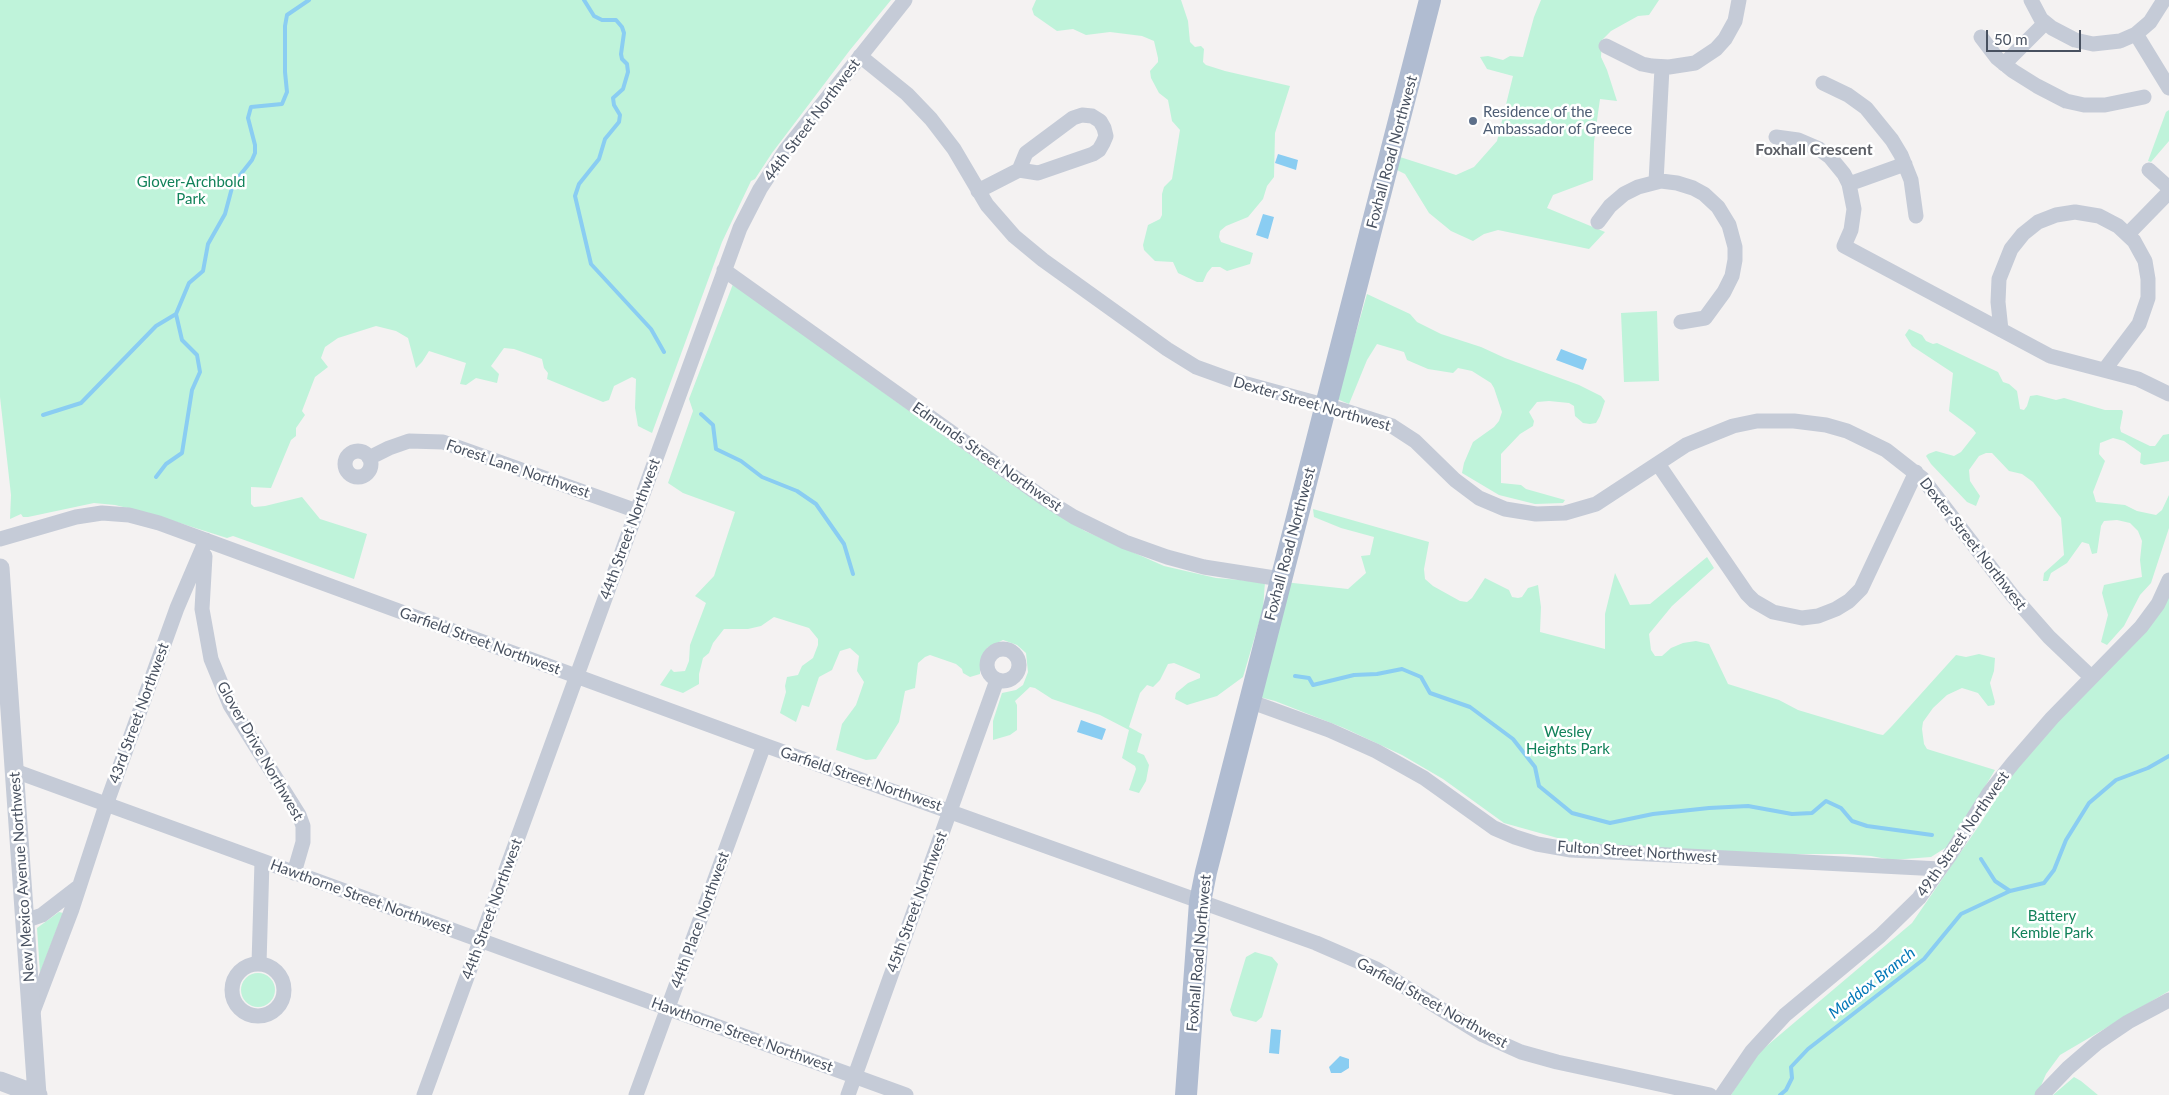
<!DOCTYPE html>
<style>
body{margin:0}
#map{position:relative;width:2169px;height:1095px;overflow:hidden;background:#f4f2f2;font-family:Lato,sans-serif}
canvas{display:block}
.scale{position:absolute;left:1986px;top:30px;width:95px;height:22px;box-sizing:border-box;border:2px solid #485160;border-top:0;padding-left:6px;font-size:15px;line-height:18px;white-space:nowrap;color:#485160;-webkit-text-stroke:4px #fff;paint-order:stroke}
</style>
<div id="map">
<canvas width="2169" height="1095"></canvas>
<div class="scale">50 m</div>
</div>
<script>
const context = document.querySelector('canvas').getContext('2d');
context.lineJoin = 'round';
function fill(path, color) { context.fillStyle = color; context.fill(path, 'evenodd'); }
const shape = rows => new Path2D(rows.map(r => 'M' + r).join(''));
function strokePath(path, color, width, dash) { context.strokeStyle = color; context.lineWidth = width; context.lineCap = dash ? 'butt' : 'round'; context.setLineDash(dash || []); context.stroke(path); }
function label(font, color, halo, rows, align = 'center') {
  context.font = font + ' Lato,sans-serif'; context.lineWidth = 5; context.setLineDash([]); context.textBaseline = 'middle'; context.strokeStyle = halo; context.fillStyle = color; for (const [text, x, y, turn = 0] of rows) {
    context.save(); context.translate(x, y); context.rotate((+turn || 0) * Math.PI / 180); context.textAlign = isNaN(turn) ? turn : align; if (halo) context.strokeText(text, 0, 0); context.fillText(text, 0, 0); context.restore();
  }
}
const green = shape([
 [0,0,891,0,850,50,772,153,755,179,751,181,722,242,652,433,638,426,635,408,636,379,632,377,614,386,609,400,603,402,547,379,548,373,544,368,542,359,514,349,504,348,491,366,499,374,497,383,476,378,466,385,460,384,466,363,429,351,422,362,416,368,408,338,396,331,376,326,338,338,325,347,321,358,328,367,315,377,302,411,305,415,296,428,296,436,291,440,271,488,251,487,251,504,254,507,265,506,302,497,320,519,367,534,354,579,233,536,227,538,148,513,115,505,94,503,28,517,23,517,21,514,10,519,11,495,0,397],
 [1036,0,1181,0,1188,21,1190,42,1195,47,1201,46,1204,49,1203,62,1206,65,1225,71,1290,86,1275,133,1274,177,1267,186,1263,199,1248,217,1226,226,1220,231,1219,237,1221,242,1253,253,1250,264,1227,271,1220,267,1212,267,1207,273,1203,282,1197,282,1178,273,1173,262,1155,261,1144,250,1143,245,1148,225,1160,219,1162,215,1162,194,1164,187,1172,179,1180,130,1172,121,1168,100,1159,93,1151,78,1150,71,1158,62,1158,58,1154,41,1142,36,1110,32,1086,35,1073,29,1057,31,1034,15,1032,9],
 [1541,0,1659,0,1649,15,1638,16,1611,31,1602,40,1601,57,1607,70,1617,101,1600,99,1594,142,1593,180,1553,195,1547,208,1605,232,1589,249,1498,230,1484,234,1473,241,1451,231,1429,213,1405,174,1397,170,1400,157,1456,175,1474,167,1497,141,1513,76,1487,69,1480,57,1488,56,1503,60,1510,56,1523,57,1534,17],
 [2169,110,2169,141,2151,162,2148,161,2166,112],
 [733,284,1011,484,1085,531,1164,566,1216,578,1265,582,1263,609,1243,677,1217,696,1187,705,1175,699,1176,693,1188,683,1200,678,1200,674,1174,663,1168,664,1160,680,1153,687,1147,685,1140,693,1129,727,1142,734,1137,752,1144,755,1149,765,1146,781,1139,793,1129,790,1136,769,1135,766,1122,758,1129,730,1100,715,1052,699,1035,688,1030,687,1015,701,1017,705,1017,730,1010,735,993,740,993,721,1002,693,1016,690,1023,685,1028,672,1026,653,1017,645,1003,640,987,648,980,664,980,674,970,677,963,673,962,669,956,664,930,655,925,657,918,663,915,688,905,691,899,722,876,759,866,760,836,750,842,724,856,705,864,682,857,671,859,656,850,648,840,651,832,670,819,677,809,707,802,705,796,722,780,713,786,692,785,686,787,677,798,675,802,666,813,658,818,645,818,639,809,628,774,617,761,626,748,629,724,629,713,643,709,653,703,658,699,674,699,684,683,693,660,685,671,669,674,672,685,671,689,661,690,645,706,603,695,596,714,576,735,512,683,493,668,483,693,411,689,399],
 [1367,294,1410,314,1417,322,1441,334,1481,347,1505,358,1579,385,1601,396,1605,401,1600,416,1596,423,1590,424,1583,423,1575,416,1574,406,1569,403,1549,401,1537,402,1529,412,1534,421,1533,426,1520,434,1501,454,1501,483,1521,485,1526,489,1565,500,1563,503,1535,504,1499,495,1462,473,1464,463,1473,442,1494,427,1499,421,1502,412,1494,388,1491,383,1472,371,1458,368,1453,373,1428,369,1407,360,1404,352,1377,344,1367,360,1349,404,1337,399],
 [1657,311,1659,381,1624,382,1621,313],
 [1909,329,1922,335,1926,341,1933,344,1937,343,1998,372,2003,382,2009,384,2017,391,2020,409,2024,410,2027,406,2030,396,2037,395,2056,400,2064,398,2105,410,2122,410,2123,412,2120,428,2121,432,2150,446,2155,446,2163,435,2169,434,2169,461,2144,465,2140,463,2141,453,2124,441,2113,438,2100,443,2099,454,2105,461,2093,492,2096,502,2125,505,2137,511,2156,515,2162,510,2169,495,2169,528,2151,583,2140,595,2124,626,2107,645,2101,642,2108,615,2102,593,2104,585,2142,577,2140,560,2142,541,2138,531,2130,523,2117,520,2104,521,2101,526,2097,553,2092,554,2089,544,2082,542,2067,563,2051,573,2048,581,2043,581,2044,573,2064,555,2061,518,2033,482,2022,474,2009,471,1992,453,1986,453,1979,456,1969,470,1970,481,1980,496,1976,506,1967,502,1931,464,1926,456,1928,454,1936,451,1954,456,1961,452,1976,433,1973,429,1949,411,1953,373,1912,346,1905,335],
 [1313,509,1429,542,1424,569,1425,579,1433,586,1460,601,1467,602,1472,598,1485,578,1509,590,1512,597,1518,598,1522,597,1528,588,1538,585,1541,607,1540,632,1605,649,1605,614,1615,573,1630,605,1650,604,1707,557,1714,568,1672,606,1649,634,1651,650,1655,656,1662,656,1671,648,1683,643,1696,641,1709,644,1728,684,1779,700,1798,710,1878,734,1883,735,1892,726,1956,655,1966,657,1979,654,1995,658,1994,671,1990,683,1995,702,1994,705,1988,706,1978,693,1962,688,1947,695,1933,708,1923,722,1922,729,1924,744,1927,749,1995,770,1950,845,1931,857,1892,860,1871,856,1845,854,1781,854,1579,844,1504,823,1443,779,1402,755,1344,728,1275,701,1248,694,1284,582,1348,589,1366,573,1361,556,1370,555,1374,537,1341,528,1314,517],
 [2169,583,2169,991,2060,1055,2046,1074,2037,1095,1731,1095,1756,1055,1912,923,1980,824,2024,754],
 [59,912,63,913,40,973,37,928],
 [1255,952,1272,957,1278,964,1262,1017,1256,1022,1233,1016,1230,1010,1246,957],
 '241 990a17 17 0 1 1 34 0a17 17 0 1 1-34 0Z',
 [2074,1077,2081,1081,2098,1095,2053,1095]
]);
const water = shape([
 [1278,154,1298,160,1296,170,1275,163],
 [1263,214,1274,217,1268,239,1256,235],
 [1561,349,1587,359,1583,370,1556,360],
 [1081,720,1106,729,1102,740,1077,732],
 [1271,1029,1281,1030,1279,1054,1269,1053],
 [1340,1056,1349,1059,1349,1068,1341,1073,1331,1073,1329,1067]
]);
const stream = shape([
 [584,0,594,16,602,20,616,20,622,27,624,33,621,54,622,59,627,64,628,72,623,89,613,98,614,105,620,115,619,122,605,139,599,159,579,184,575,196,591,264,651,329,664,352],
 [701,414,713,425,716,449,741,461,762,477,797,491,816,504,844,544,853,574],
 [43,415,81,403,156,326,176,314,189,283,203,271,208,244,225,214,233,184,252,160,255,153,255,145,248,118,251,107,282,104,287,92,285,72,285,26,287,15,309,0],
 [156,477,166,464,182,453,192,390,200,372,197,355,182,340,176,314],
 [1295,676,1309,678,1313,685,1354,675,1377,674,1402,669,1421,677,1430,693,1470,707,1513,739,1535,767,1539,786,1572,813,1610,823,1653,814,1709,808,1748,806,1792,814,1812,813,1826,801,1841,808,1852,821,1867,826,1932,835],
 [1981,859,1995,881,2010,891],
 [1780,1095,1786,1090,1792,1078,1791,1067,1808,1049,1924,959,1961,914,2010,891,2044,883,2054,870,2066,840,2089,803,2116,780,2148,768,2169,756]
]);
const minor = shape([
 [2031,0,2041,19,2052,28,2075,40,2093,44,2120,41,2136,34,2150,22,2164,0],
 [2136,34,2169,88],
 [1981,37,1997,58,2013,71,2037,86,2066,101,2084,105,2105,105,2144,97],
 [1606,46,1642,64,1652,66,1669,67,1695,63,1716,49,1725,39,1735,21,1739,0],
 [860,56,907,94,931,119,954,149,987,205,1014,236,1043,260,1167,349,1196,367,1232,380,1342,410,1392,426,1415,441,1455,480,1479,498,1505,509,1536,514,1565,513,1596,504,1686,445,1733,426,1757,421,1794,421,1826,425,1847,431,1886,450,1923,479,2012,595,2049,637,2091,677],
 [2004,64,2045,23],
 [1823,83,1848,95,1866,108,1892,140,1901,155,1911,180,1916,216],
 [1776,137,1798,140,1819,149,1830,157,1844,174,1849,184,1854,209,1851,230,1844,246,2050,356,2138,379,2169,394],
 [2149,170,2169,188],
 [1656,182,1662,68],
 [1849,184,1905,164],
 [978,191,1019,170,1038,173,1093,154,1099,150,1103,143,1106,136,1104,128,1100,121,1092,116,1082,115,1073,118,1026,153,1019,170],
 [1598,222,1610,206,1624,194,1638,187,1661,181,1677,183,1693,188,1704,194,1718,207,1729,225,1735,247,1735,260,1732,276,1724,292,1705,318,1681,322],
 [2128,234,2169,192],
 [724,270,1045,499,1074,517,1125,542,1167,557,1204,567,1281,579],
 [2001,330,1998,302,1999,279,2011,249,2023,234,2038,222,2056,215,2075,212,2099,216,2118,226,2134,241,2145,261,2148,279,2148,298,2139,324,2105,369],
 '345 464a13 13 0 1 1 26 0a13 13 0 1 1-26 0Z',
 [369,458,389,448,409,441,443,442,637,511],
 [1658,464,1747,594,1754,601,1773,612,1802,618,1818,616,1836,609,1849,601,1861,589,1916,472],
 [0,539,76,517,102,513,129,515,159,523,764,745,1316,943,1376,969,1483,1035,1521,1052,1557,1062,1710,1095],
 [205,556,202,609,211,659,230,705,299,815,303,826,303,842,294,873],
 '987 665a16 16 0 1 1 32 0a16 16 0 1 1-32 0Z',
 [1249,701,1329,730,1376,751,1424,778,1494,828,1515,837,1537,844,1571,850,1940,869],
 [15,771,906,1095],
 [25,921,42,915,77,888],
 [259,964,262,861],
 '232 990a26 26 0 1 1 52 0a26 26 0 1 1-52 0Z',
 [32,1014,72,909,106,805,177,608,206,540],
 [424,1095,740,228,760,189,785,151,905,0],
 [636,1095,764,745],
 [848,1095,997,680],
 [1722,1095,1752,1051,1785,1015,1880,936,1919,898,1950,855,1989,793,2013,763,2052,718,2141,627,2158,604,2169,580],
 [2042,1095,2068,1068,2097,1043,2128,1022,2169,1000]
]);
const tertiary = shape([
 [0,568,37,1095],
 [0,1081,38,1095]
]);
const primary = shape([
 [1186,1095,1200,902,1206,872,1430,0]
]);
const markers = [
 [1473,121,5,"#5c6f8a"]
];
const serviceNames = [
 ["Residence of the",1483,112],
 ["Ambassador of Greece",1483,129]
];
const streetNames = [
 ["44th Street Northwest",812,120,-53],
 ["Foxhall Road Northwest",1392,152,-75],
 ["Dexter Street Northwest",1312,404,16],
 ["Edmunds Street Northwest",987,457,35],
 ["Forest Lane Northwest",518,469,19],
 ["44th Street Northwest",630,529,-70],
 ["Foxhall Road Northwest",1290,544,-75],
 ["Dexter Street Northwest",1973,544,52],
 ["Garfield Street Northwest",480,641,20],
 ["43rd Street Northwest",139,713,-70],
 ["Glover Drive Northwest",260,751,60],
 ["Garfield Street Northwest",861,779,19],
 ["49th Street Northwest",1963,834,-55],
 ["Fulton Street Northwest",1637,852,4],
 ["New Mexico Avenue Northwest",22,877,-94],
 ["Hawthorne Street Northwest",361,897,20],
 ["45th Street Northwest",917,902,-70],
 ["44th Street Northwest",492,909,-70],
 ["44th Place Northwest",700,920,-70],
 ["Foxhall Road Northwest",1199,953,-85],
 ["Garfield Street Northwest",1432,1003,29],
 ["Hawthorne Street Northwest",742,1035,20]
];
const parkNames = [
 ["Glover-Archbold",191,182],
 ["Park",191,199],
 ["Wesley",1568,732],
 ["Heights Park",1568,749],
 ["Battery",2052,916],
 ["Kemble Park",2052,933]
];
const neighbourhoodNames = [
 ["Foxhall Crescent",1814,150]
];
const waterNames = [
 ["Maddox Branch",1872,983,-38]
];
fill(green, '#bff3da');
fill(water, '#8acdf2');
strokePath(stream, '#8acdf2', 4);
strokePath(minor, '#c5cbd7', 15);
strokePath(tertiary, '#c5cbd7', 19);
strokePath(primary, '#b0bcd1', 22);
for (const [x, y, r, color] of markers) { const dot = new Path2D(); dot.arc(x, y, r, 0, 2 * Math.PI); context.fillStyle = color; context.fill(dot); strokePath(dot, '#fff', 2); }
label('15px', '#4e5e75', '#fff', serviceNames, 'left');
label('15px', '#485160', '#fff', streetNames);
label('15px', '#12825a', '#fff', parkNames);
label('bold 16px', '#5d6067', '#fff', neighbourhoodNames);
label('italic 16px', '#0478b8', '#fff', waterNames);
</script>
